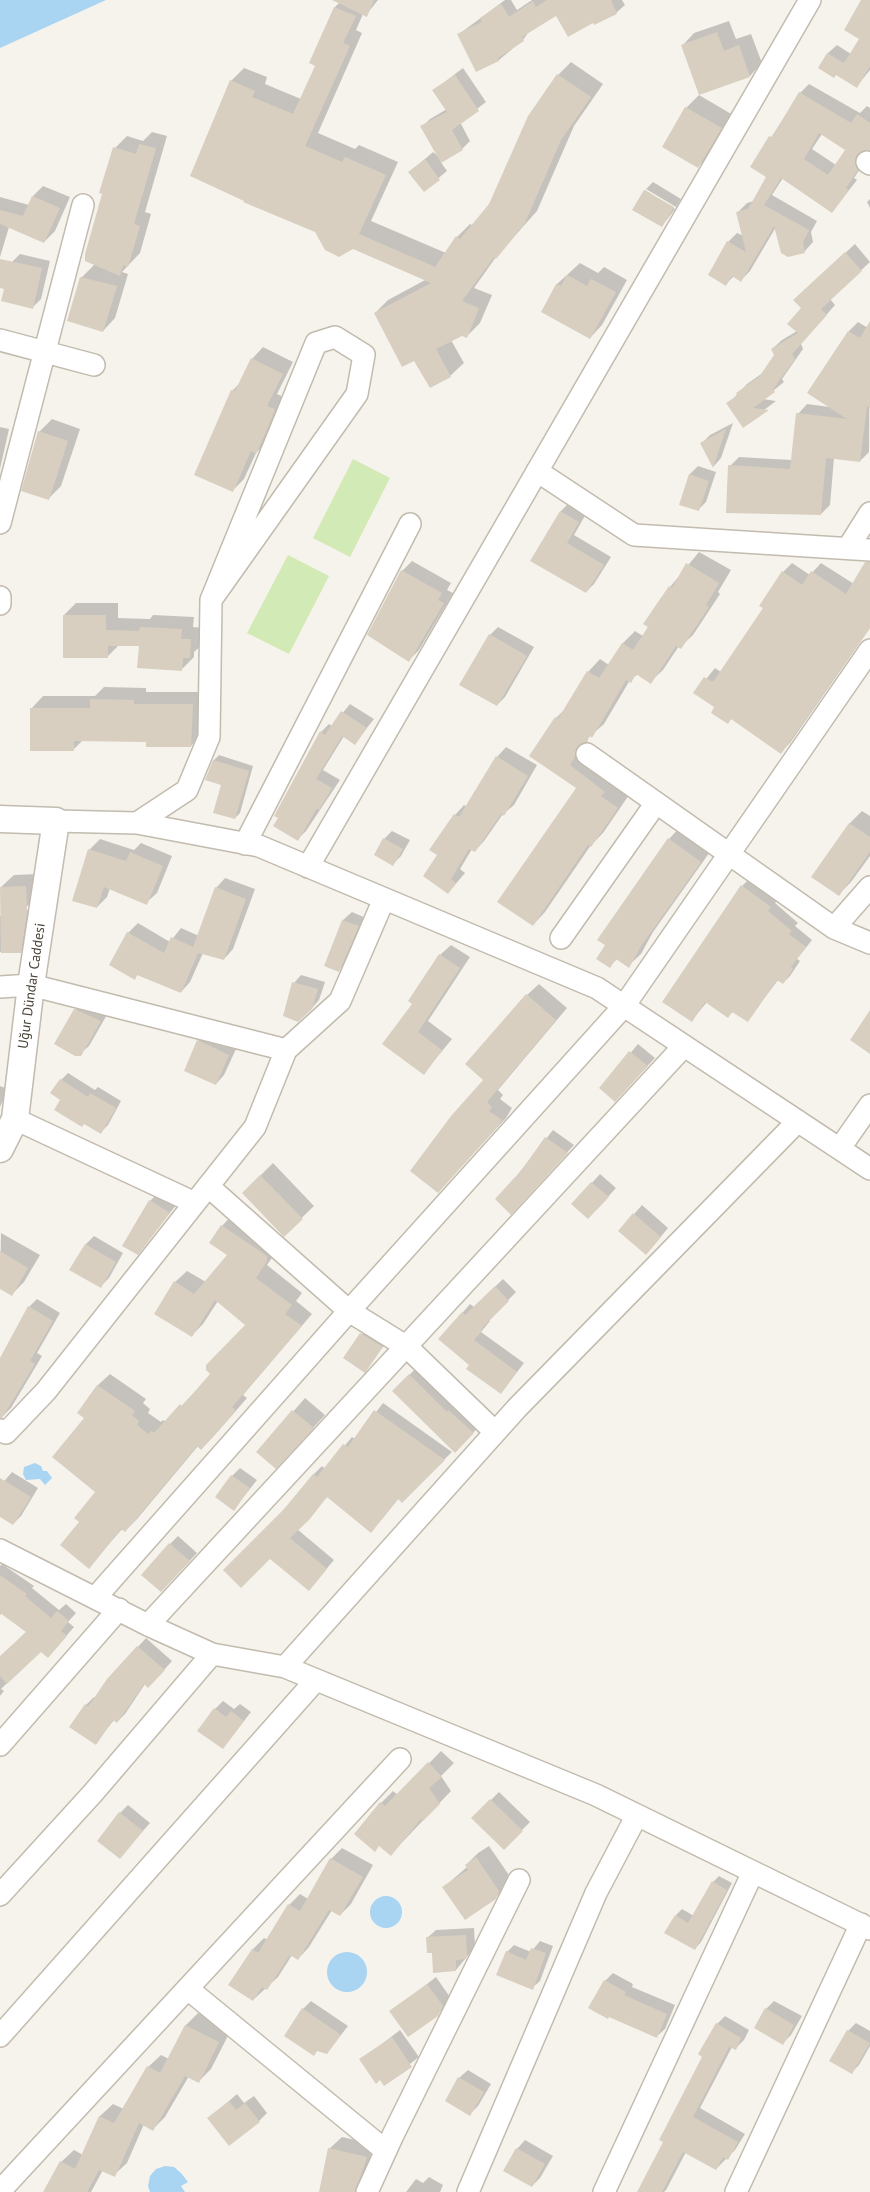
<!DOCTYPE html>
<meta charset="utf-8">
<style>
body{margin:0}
canvas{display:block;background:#f6f3ec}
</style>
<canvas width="870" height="2192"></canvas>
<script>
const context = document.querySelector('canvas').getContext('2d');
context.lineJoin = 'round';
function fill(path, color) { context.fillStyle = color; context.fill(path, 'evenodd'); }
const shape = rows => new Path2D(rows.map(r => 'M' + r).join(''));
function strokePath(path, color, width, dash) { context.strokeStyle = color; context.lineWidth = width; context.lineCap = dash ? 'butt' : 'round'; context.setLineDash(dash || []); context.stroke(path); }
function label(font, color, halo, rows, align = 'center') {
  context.font = font + ' "PT Sans",sans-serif'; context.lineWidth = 4; context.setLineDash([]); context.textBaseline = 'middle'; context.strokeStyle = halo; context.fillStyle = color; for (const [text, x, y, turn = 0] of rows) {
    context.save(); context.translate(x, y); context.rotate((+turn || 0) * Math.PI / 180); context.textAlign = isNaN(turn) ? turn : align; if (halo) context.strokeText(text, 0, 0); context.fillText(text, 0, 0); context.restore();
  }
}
const green = shape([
 [353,459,390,478,350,557,313,538],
 [288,555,329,576,289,654,247,633]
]);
const water = shape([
 [0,0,106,0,0,48],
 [35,1463,41,1466,43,1471,47,1471,52,1478,45,1485,40,1479,26,1480,23,1474,24,1467],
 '370 1912a16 16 0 1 1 32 0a16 16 0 1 1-32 0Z',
 '327 1972a20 20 0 1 1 40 0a20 20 0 1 1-40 0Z',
 [165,2166,174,2167,181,2173,188,2182,181,2186,185,2192,150,2192,148,2186,150,2176,156,2169]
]);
const shadow = shape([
 [342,0,378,0,366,15,363,14,356,30,362,33,318,133,355,149,359,145,398,162,371,221,446,253,457,237,470,224,472,225,490,204,529,116,558,75,571,62,603,84,574,126,537,211,496,257,474,288,492,295,480,323,467,336,462,334,451,340,464,363,450,376,430,387,415,359,375,313,388,300,427,279,353,247,231,81,244,68,267,77,265,84,301,99,317,65,310,62,335,7],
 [505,0,511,0,517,10,532,0,622,0,625,5,616,13,594,23,556,14,530,30,523,40,499,60,477,70,459,34],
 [863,0,870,0,870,70,857,86,837,74,820,68,828,53,837,45,851,54,860,38],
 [729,21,736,39,751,34,762,63,750,76,682,46,694,33],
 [463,68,486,102,460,122,470,141,462,149,440,161,447,171,424,190,410,172,433,152,439,157,422,127,430,119,447,109,434,90],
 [809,84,860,113,867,106,870,108,870,150,863,152,866,160,854,178,857,180,832,212,783,178,772,195,817,221,811,232,813,242,804,252,776,227,750,271,741,280,734,276,726,284,728,242,737,233,744,236,738,212,747,203,754,201,767,176,752,167,800,93],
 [822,134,846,150,836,165,812,149],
 [699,95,733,115,710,154,698,167,664,147,686,108],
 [152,132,167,136,145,212,151,214,140,253,122,272,128,274,115,318,103,331,81,278,95,264,104,194,115,148,127,136,143,141],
 [653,182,681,199,676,207,646,189],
 [43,186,70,197,55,231,44,242,9,227,0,257,0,197,29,205,33,196],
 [645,190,675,209,662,226,634,209],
 [870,199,870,208,867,202],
 [855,244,870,262,830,299,835,305,801,344,803,349,782,379,784,382,763,399,776,401,743,426,728,404,747,384,764,372,776,355,772,349,782,340,797,331,803,308,804,291],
 [20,254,50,261,41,299,33,307,12,262],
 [580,263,598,273,604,267,627,280,602,325,590,338,542,311,557,284],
 [858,322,868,328,870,326,869,452,860,461,834,458,830,505,821,514,730,466,739,457,792,460,798,414,807,404,830,407,809,393,849,331],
 [263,347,293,362,277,394,286,398,268,441,256,453,244,479,233,490,232,391,240,383,252,359],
 [52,419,80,429,61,486,48,499,39,432],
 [733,423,721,458,714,466,702,443,710,435],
 [0,427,9,429,0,469],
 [698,466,716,472,706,502,698,510,690,474],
 [569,503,586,514,574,535,611,557,594,584,586,592,532,560,561,511],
 [699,552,731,570,718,592,720,594,693,635,680,647,679,646,663,670,650,682,638,674,630,680,604,724,588,738,587,744,629,795,603,833,591,845,545,912,533,925,577,788,530,756,556,718,566,708,588,672,600,659,609,665,623,643,635,631,643,636,670,587],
 [870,560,870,628,790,743,781,752,732,718,728,723,716,707,695,693,715,668,721,672,764,608,783,572,792,563,810,575,821,563,854,584],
 [412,561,451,583,447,590,453,593,419,650,409,660,369,634,402,571],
 [76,603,118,603,118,618,150,619,153,615,194,617,193,627,203,628,202,645,194,652,194,657,182,669,140,644,119,645,107,657,64,615],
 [498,627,534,647,505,697,497,705,490,635],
 [104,687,146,688,146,692,205,692,203,733,191,746,147,741,83,740,74,749,31,709,43,696,95,696],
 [350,704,374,719,355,743,344,736,323,770,340,780,306,831,298,839,321,732,329,724,332,726],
 [506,747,537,765,514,805,503,814,484,841,475,851,472,849,460,869,465,873,448,893,439,855,455,815,464,805,467,807,497,757],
 [219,755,253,766,240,813,235,818,222,784,206,779,214,760],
 [862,811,870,816,870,856,851,882,839,894,813,876,850,823],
 [681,826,712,849,653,932,641,954,628,966,617,959,610,966,669,839],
 [392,831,410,840,401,856,393,864,376,854,384,839],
 [100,839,134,850,141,843,172,856,157,893,146,903,110,888,107,897,97,907,74,900,90,849],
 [38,874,39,895,26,907,1,887,14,875],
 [225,878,255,889,233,949,224,959,203,953,190,982,181,992,138,974,135,978,110,964,128,933,138,923,170,942,181,928,199,936,216,888],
 [749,879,778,900,775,903,798,923,795,926,812,940,797,959,800,961,790,976,783,983,778,980,748,1020,734,1011,728,1016,707,1002,692,1020,742,886],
 [35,910,30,942,20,952,0,952,0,916,7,916,12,911],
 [352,912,366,918,347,962,339,970,326,965,343,920],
 [451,945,470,957,428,1021,452,1039,424,1073,384,1044,414,1004,440,955],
 [301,975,325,982,319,1000,312,1008,294,983],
 [539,984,567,1008,498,1090,503,1095,500,1099,512,1108,506,1118,438,1191,485,1080,527,995],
 [83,1001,108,1013,89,1046,80,1054,75,1010],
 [206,1033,237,1047,224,1075,216,1084,198,1041],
 [638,1044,655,1058,623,1092,601,1088],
 [68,1073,95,1090,98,1087,121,1101,108,1125,101,1132,62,1100,61,1080],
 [0,1086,8,1089,0,1107],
 [553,1130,574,1145,518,1206,515,1178],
 [273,1163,314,1206,284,1235,243,1193],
 [600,1174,616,1188,596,1210,573,1204],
 [158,1193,177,1204,137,1254,150,1201],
 [642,1205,668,1228,654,1245,619,1231],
 [233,1214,278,1249,267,1265,302,1293,296,1301,312,1314,243,1395,247,1398,213,1437,201,1449,198,1446,137,1519,125,1531,123,1528,89,1567,81,1522,97,1492,85,1418,78,1413,98,1385,110,1374,146,1399,143,1403,150,1409,148,1413,161,1422,163,1420,166,1422,212,1374,247,1325,218,1301,203,1324,192,1335,175,1282,187,1271,206,1282,229,1255,222,1226],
 [1,1233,40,1255,24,1282,12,1294,0,1287],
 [94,1236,123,1253,109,1278,101,1286,86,1244],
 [503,1279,516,1292,489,1320,490,1321,481,1332,524,1363,501,1393,440,1339,470,1304,474,1307],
 [37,1299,60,1313,37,1353,42,1356,11,1408,3,1416,0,1414,0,1361,29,1307],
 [369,1325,390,1338,364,1371,345,1358],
 [417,1367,481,1424,463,1444,394,1391],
 [305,1398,325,1415,288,1455,258,1452],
 [383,1403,452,1452,402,1501,399,1498,378,1524,328,1496,297,1529,334,1560,316,1581,270,1557,286,1510,314,1474,322,1466,325,1469,352,1437,355,1439],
 [240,1468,257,1480,234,1509,232,1476],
 [12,1472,38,1488,21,1516,13,1524,0,1516,0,1486],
 [178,1536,197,1553,169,1583,170,1544],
 [2,1564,34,1586,32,1588,59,1610,66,1604,76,1613,68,1622,74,1627,56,1648,41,1650,1,1689,4,1691,0,1696,0,1658,27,1631,2,1613,0,1615,0,1566],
 [146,1638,172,1661,156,1679,145,1684,125,1714,117,1722,114,1720,95,1744,86,1705,94,1697,95,1698,108,1680],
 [223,1701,234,1709,240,1704,251,1712,223,1748,215,1709],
 [441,1751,454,1763,441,1776,451,1791,391,1854,381,1803,393,1791,398,1795],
 [499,1792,530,1822,504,1848,473,1818],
 [128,1805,150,1823,120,1857,120,1813],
 [489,1846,511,1878,508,1885,495,1898,444,1887,467,1867,466,1865,478,1853],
 [342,1848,373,1865,351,1904,340,1915,332,1910,309,1947,298,1959,292,1955,278,1977,253,2000,230,1984,253,1949,264,1938,268,1940,289,1905,300,1894,308,1899,331,1859],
 [719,1876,732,1883,701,1942,695,1949,676,1915,682,1909,694,1916,713,1882],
 [474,1928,475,1947,456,1970,433,1952,427,1938,436,1930],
 [540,1941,553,1946,540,1981,532,1988,507,1952,514,1945,531,1952],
 [613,1973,633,1984,632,1987,675,2005,665,2029,656,2037,605,1981],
 [436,1977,450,1997,446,2006,437,2015,391,2012],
 [311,2001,348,2026,327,2053,318,2050,314,2054,303,2009],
 [774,2001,802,2016,791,2035,783,2043,766,2009],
 [198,2013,231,2030,211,2069,199,2081,189,2076,165,2117,153,2129,144,2124,127,2163,114,2175,103,2170,91,2192,45,2192,61,2162,74,2150,83,2155,100,2116,113,2104,124,2109,148,2067,161,2055,169,2059,186,2025],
 [725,2016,749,2030,744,2040,736,2048,732,2047,700,2108,745,2134,735,2150,716,2169,686,2152,666,2190,664,2192,647,2192,664,2142,717,2024],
 [856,2023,870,2031,870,2046,859,2065,851,2073,848,2031],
 [400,2030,419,2057,384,2084,361,2060],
 [468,2070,491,2084,478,2106,470,2114,459,2078],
 [237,2094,244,2103,254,2096,267,2113,259,2121,209,2118],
 [342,2137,379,2145,367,2192,320,2192,329,2149],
 [525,2140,553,2156,540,2178,532,2186,505,2170,517,2149],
 [429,2177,443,2185,440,2192,406,2192,416,2179,423,2183]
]);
const building = shape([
 [332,0,374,0,367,17],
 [547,0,611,0,617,14,594,25,593,23,568,37,556,16,522,37,524,41,498,58,499,61,476,72,457,34,482,22,480,18,501,4,509,17,533,1,536,7],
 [861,0,870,0,870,66,857,88,836,75,834,78,818,68,827,53,844,63,859,39,844,30],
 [334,7,356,16,343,43,350,46,305,146,342,162,345,157,386,175,359,234,435,267,456,236,460,239,489,204,528,116,557,74,591,97,561,140,524,225,496,259,494,257,462,301,479,308,467,338,462,336,436,349,451,377,430,388,414,361,402,367,374,313,431,283,353,249,339,257,325,250,315,232,243,202,244,201,190,176,230,80,255,91,252,97,293,114,315,66,309,63],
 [717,32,724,51,739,45,750,77,699,95,681,45],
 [455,75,479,111,452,130,463,150,441,163,420,126,447,112,432,90],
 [799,92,851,123,857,114,870,123,870,150,862,151,856,156,855,162,858,170,846,188,849,190,832,213,781,178,764,205,809,230,803,242,805,253,788,257,781,253,774,226,741,282,732,276,726,286,708,275,727,241,746,252,736,212,748,209,766,177,750,167,769,136,772,137],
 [819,133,845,150,828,175,804,159],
 [685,107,722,128,698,168,662,147],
 [139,144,156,148,134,224,140,226,128,267,123,265,120,276,85,261,85,254,102,194,99,193,113,147,136,154],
 [425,159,440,180,424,192,408,172],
 [644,190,674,207,662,227,632,210],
 [32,196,60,208,44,243,0,224,0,210,23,216],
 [845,252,862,271,821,309,827,315,792,354,795,359,773,389,775,392,753,408,769,410,743,428,726,403,738,395,736,393,759,377,774,355,771,349,798,333,787,324,801,308,793,300],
 [0,259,42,268,33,309,1,301,4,289,0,288],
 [567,275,587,286,591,279,616,292,590,339,541,312,556,284,561,286],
 [80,277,117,286,103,332,67,321],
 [870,321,870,408,867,406,860,462,826,458,821,515,726,513,728,465,790,469,796,413,847,419,807,393,848,331,860,338],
 [251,358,283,374,267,406,275,409,269,425,256,454,251,451,233,492,194,475,231,390,235,391],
 [726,429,713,468,700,443],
 [38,431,68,441,49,500,21,491],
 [689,474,709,481,699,511,679,505],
 [560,511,579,522,567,543,604,565,586,593,530,561],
 [865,562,870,562,870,628,781,754,731,719,728,724,711,713,714,707,693,693,704,677,713,682,763,608,759,606,782,571,802,585,811,571,846,594],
 [686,563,719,583,706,605,709,607,681,649,676,646,651,684,636,674,631,683,626,680,592,738,590,736,586,742,577,747,575,757,570,765,605,792,601,796,618,808,591,847,588,845,533,926,497,902,576,788,529,756,555,717,558,719,587,671,599,678,622,643,633,650,648,627,643,624,669,586,672,588],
 [401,570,442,593,438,600,444,603,409,662,367,635],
 [63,615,106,615,106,630,139,631,140,627,182,629,181,639,191,639,190,658,183,658,182,671,137,668,139,646,108,646,108,658,63,658],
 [489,634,527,656,497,706,459,685],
 [90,699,134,700,134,704,193,704,191,747,146,747,146,742,74,741,74,751,30,751,30,708,90,708],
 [341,711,367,728,355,745,342,736,316,779,332,788,319,810,317,808,298,841,273,826,278,818,274,816,320,731,325,735],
 [496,756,528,776,504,816,501,814,475,852,469,849,451,879,456,883,448,894,423,876,437,855,429,850,454,814,459,817],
 [213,760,249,771,235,819,213,813,221,785,205,780],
 [849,823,870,837,870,852,839,896,811,877],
 [383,838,403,849,393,866,374,855],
 [668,838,701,862,641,946,629,968,616,959,610,968,596,959,605,945,597,940],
 [88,849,126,861,130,852,163,866,147,905,104,887,97,908,72,901],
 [741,885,771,907,768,911,792,931,789,934,806,947,791,967,793,969,783,984,777,980,748,1022,732,1012,728,1018,705,1002,692,1022,662,1002],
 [26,886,27,913,21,953,1,953,0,887],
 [215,887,246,899,224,960,198,953,181,993,137,975,135,980,109,965,127,932,164,953,171,937,193,947],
 [342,920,359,926,339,972,324,966],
 [439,954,460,968,418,1032,442,1050,424,1075,382,1044,412,1004,408,1001],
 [292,982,318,989,312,1009,298,1022,283,1016],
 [526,994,556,1020,487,1102,492,1107,489,1111,502,1120,494,1131,438,1193,410,1171,451,1116,483,1080,465,1064],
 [74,1009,101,1021,81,1056,75,1056,54,1044],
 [870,1010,870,1054,850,1040],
 [197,1040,229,1055,216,1085,184,1071],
 [629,1051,648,1066,615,1102,599,1088],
 [60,1079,88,1097,90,1093,116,1108,101,1134,84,1124,82,1127,54,1110,60,1100,50,1093],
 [545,1137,568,1153,511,1215,495,1199,515,1177,516,1178],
 [260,1175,303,1219,284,1237,242,1193],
 [591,1182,609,1197,588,1219,571,1204],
 [149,1200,170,1213,138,1255,122,1246],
 [633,1213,661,1237,646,1255,618,1231],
 [221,1225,267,1256,267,1261,256,1278,292,1305,285,1314,302,1326,232,1407,236,1411,201,1450,197,1446,125,1532,121,1529,89,1569,60,1545,79,1522,74,1518,95,1492,52,1457,84,1418,77,1413,97,1385,135,1411,132,1415,139,1421,137,1425,148,1434,151,1431,154,1433,180,1404,182,1406,210,1374,206,1370,206,1365,245,1325,215,1300,192,1337,154,1314,174,1281,194,1294,227,1255,209,1243],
 [85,1244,116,1262,101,1288,69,1270],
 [0,1251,28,1268,12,1296,0,1289],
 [495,1286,509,1301,482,1328,483,1330,474,1340,517,1372,501,1394,466,1369,469,1365,438,1339,462,1312,465,1315],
 [28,1306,53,1321,30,1361,35,1364,2,1418,0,1418,0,1358],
 [360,1333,383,1347,365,1373,343,1358],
 [409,1374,447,1412,448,1410,474,1433,455,1453,392,1391],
 [292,1410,314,1428,276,1469,256,1452],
 [374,1410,445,1460,402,1503,398,1499,371,1533,327,1497,309,1520,290,1538,327,1569,309,1591,270,1559,241,1588,223,1570,284,1509,313,1474,317,1477,343,1444,348,1447],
 [231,1475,250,1488,234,1511,215,1497],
 [0,1478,31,1497,13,1525,0,1517],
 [169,1543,190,1561,161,1592,141,1575],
 [0,1575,27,1594,25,1596,51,1618,57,1611,69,1621,61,1631,67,1636,48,1658,41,1652,7,1684,0,1676,0,1656,26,1632,0,1613],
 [137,1646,165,1670,148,1688,144,1684,117,1723,113,1720,96,1745,69,1727,85,1704,88,1707,107,1679],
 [214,1708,226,1717,231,1711,244,1721,223,1749,197,1731],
 [428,1762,442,1777,429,1788,440,1804,423,1821,421,1819,391,1856,379,1846,375,1852,354,1834,380,1802,385,1806],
 [490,1799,523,1831,504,1850,471,1818],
 [119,1812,143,1831,120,1859,97,1841],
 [476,1857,499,1891,496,1899,465,1920,442,1887,468,1870,465,1865],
 [330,1858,363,1877,340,1916,329,1910,298,1960,290,1955,267,1990,262,1987,253,2001,228,1985,252,1949,258,1953,288,1904,300,1911],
 [712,1881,727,1890,695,1950,664,1933,675,1915,688,1923],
 [466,1935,467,1956,466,1959,456,1960,456,1971,433,1973,432,1953,427,1953,426,1937],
 [531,1948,546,1953,533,1990,496,1975,506,1951,526,1960],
 [604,1980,626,1992,624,1995,667,2014,657,2038,609,2017,608,2019,588,2008],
 [427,1984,443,2006,438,2016,408,2037,389,2011],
 [302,2008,341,2035,327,2054,317,2051,314,2056,284,2036],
 [765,2008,794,2025,783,2045,754,2028],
 [716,2023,741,2038,736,2050,729,2047,693,2117,738,2142,728,2160,723,2157,716,2170,683,2152,662,2192,637,2192,663,2142,659,2140,702,2057,698,2054],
 [185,2025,219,2042,199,2083,185,2076,153,2131,139,2123,115,2177,99,2170,87,2192,43,2192,60,2161,75,2169,99,2116,114,2123,147,2066,160,2073],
 [847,2030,870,2043,852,2074,829,2061],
 [392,2037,412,2067,384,2086,380,2080,376,2084,359,2059],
 [458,2077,484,2092,470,2116,445,2101],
 [229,2101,236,2110,245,2103,260,2122,229,2146,207,2118],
 [328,2148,367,2157,355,2192,319,2192],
 [516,2148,545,2164,532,2187,503,2171]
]);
const minor = shape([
 [867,162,870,164],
 [0,340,94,365],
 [537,471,634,535,870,550],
 [0,523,83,205],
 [848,548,870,513],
 [0,597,0,604],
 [587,754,834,928],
 [56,821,137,823,259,846,597,988,870,1169],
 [137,823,187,790,209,737,211,600,316,343,335,337,364,355,357,394,211,600],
 [245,844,410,524],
 [308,867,810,0],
 [870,887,834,928,870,943],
 [561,938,656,803],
 [0,987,31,985,286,1050],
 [15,1119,195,1203],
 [840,1148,870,1105],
 [208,1186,349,1311,407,1347,495,1432],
 [0,1430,6,1433,46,1391,255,1127,286,1050,340,1001,384,899],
 [0,1550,148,1625,212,1654,285,1667,596,1795,870,1929],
 [95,1598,349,1311,624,1006,870,650],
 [148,1625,684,1046],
 [285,1667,517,1408,798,1121],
 [0,1745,119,1609],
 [0,1895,93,1793,212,1654],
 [188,1989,386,2151],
 [0,2036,316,1680],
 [0,2191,400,1759],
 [367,2192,393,2135,519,1880],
 [468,2192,596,1893,637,1815],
 [604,2192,753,1872],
 [736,2192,861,1924]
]);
const tertiary = shape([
 [0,819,56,821,31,985,15,1119,0,1149]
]);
const streetNames = [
 ["Uğur Dündar Caddesi",32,986,-82]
];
fill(green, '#d2eab5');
fill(water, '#a9d4f2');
fill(shadow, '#0003');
fill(building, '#d8cfc1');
strokePath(minor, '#c2bbae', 24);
strokePath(tertiary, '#c2bbae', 29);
strokePath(minor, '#fff', 21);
strokePath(tertiary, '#fff', 26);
label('14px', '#4b4439', '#fff', streetNames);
</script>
